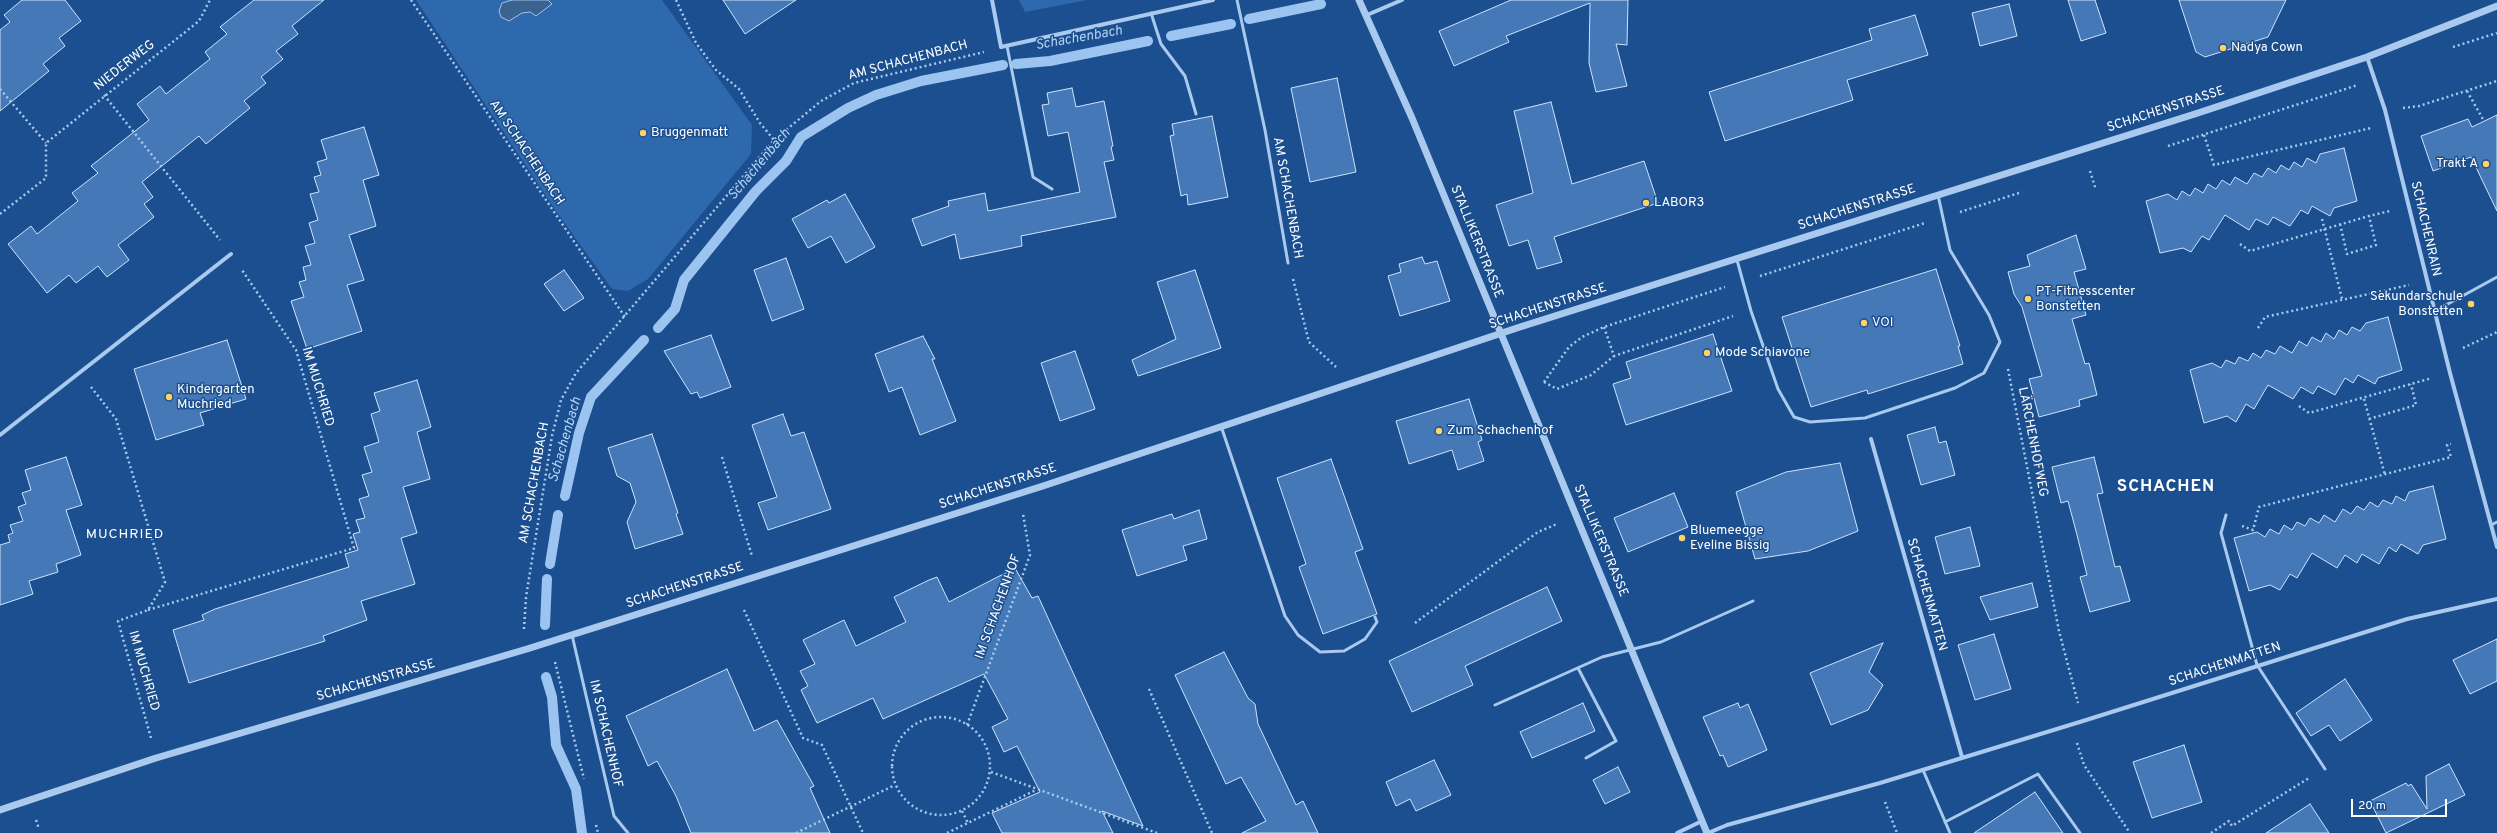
<!DOCTYPE html>
<meta charset="utf-8">
<style>
body{margin:0}
#map{position:relative;width:2497px;height:833px;overflow:hidden;background:#1b4f8f;font-family:Overpass,sans-serif}
canvas{display:block}
.scale{position:absolute;left:2351px;top:799px;width:96px;height:18px;box-sizing:border-box;border:2px solid #fff;border-top:0;padding-left:5px;font-size:12px;line-height:14px;white-space:nowrap;color:#fff;-webkit-text-stroke:3px #1b4f8f;paint-order:stroke}
</style>
<div id="map">
<canvas width="2497" height="833"></canvas>
<div class="scale">20 m</div>
</div>
<script>
const context = document.querySelector('canvas').getContext('2d');
context.lineJoin = 'round';
function fill(path, color) { context.fillStyle = color; context.fill(path, 'evenodd'); }
const shape = rows => new Path2D(rows.map(r => 'M' + r).join(''));
function strokePath(path, color, width, dash) { context.strokeStyle = color; context.lineWidth = width; context.lineCap = dash ? 'butt' : 'round'; context.setLineDash(dash || []); context.stroke(path); }
function label(font, color, halo, rows, align = 'center') {
  context.font = font + ' Overpass,sans-serif'; context.lineWidth = 3; context.setLineDash([]); context.textBaseline = 'middle'; context.strokeStyle = halo; context.fillStyle = color; for (const [text, x, y, turn = 0] of rows) {
    context.save(); context.translate(x, y); context.rotate((+turn || 0) * Math.PI / 180); context.textAlign = isNaN(turn) ? turn : align; if (halo) context.strokeText(text, 0, 0); context.fillText(text, 0, 0); context.restore();
  }
}
const green = shape([
 [416,0,662,0,752,125,751,154,648,279,628,291,612,289,558,214],
 [1019,0,1087,0,1025,12]
]);
const water = shape([
 [512,0,548,0,552,4,536,16,530,12,522,13,509,21,501,17,499,11,502,3,512,0]
]);
const stream = shape([
 [1249,19,1321,4],
 [1171,36,1231,24],
 [1016,64,1050,61,1148,41],
 [658,328,675,309,684,280,756,191,786,161,801,137,848,108,876,95,921,81,1003,65],
 [565,496,579,433,591,397,644,340],
 [550,564,558,515],
 [545,625,547,579],
 [546,677,552,697,556,745,576,789,582,833]
]);
const building = shape([
 [22,0,65,0,81,21,59,38,65,46,43,64,49,71,0,111,0,30,10,22,4,15,22,0],
 [254,0,324,0,292,26,298,34,276,51,283,59,261,77,266,83,244,101,250,108,206,144,199,136,142,182,153,197,144,204,154,217,118,245,129,260,107,277,98,266,76,283,69,275,47,293,8,244,31,226,37,234,78,201,72,193,98,173,91,166,149,120,137,104,160,86,166,94,210,59,205,52,227,34,220,27,254,0],
 [723,0,796,0,745,34,723,0],
 [1511,0,1628,0,1627,45,1616,44,1627,86,1596,92,1589,63,1590,3,1506,36,1509,42,1454,66,1439,31,1511,0],
 [2068,0,2095,0,2106,33,2081,41,2068,0],
 [2179,0,2286,0,2268,37,2205,57,2196,52,2179,0],
 [2009,4,2017,36,1980,46,1972,13,2009,4],
 [1915,15,1928,55,1847,80,1853,100,1725,141,1709,92,1872,40,1869,29,1915,15],
 [1337,78,1356,172,1310,182,1291,88,1337,78],
 [1072,88,1076,107,1104,101,1113,146,1111,147,1114,160,1104,162,1116,217,1021,236,1022,246,960,259,955,234,922,246,912,219,949,206,948,201,985,193,988,211,1080,192,1068,132,1048,136,1042,105,1049,104,1047,93,1072,88],
 [1551,102,1572,184,1644,161,1658,203,1554,237,1562,262,1537,269,1528,240,1509,246,1496,205,1533,193,1514,111,1551,102],
 [2497,115,2497,211,2471,157,2433,171,2421,136,2468,119,2472,127,2497,115],
 [1212,116,1228,197,1188,205,1187,194,1181,196,1170,136,1174,135,1172,124,1212,116],
 [364,127,379,175,363,180,376,226,349,235,364,280,347,285,362,331,307,349,291,301,304,297,299,282,306,280,303,267,311,265,305,246,315,243,309,223,318,220,310,194,319,192,314,177,321,175,317,162,327,159,321,140,364,127],
 [2344,148,2357,201,2334,208,2330,216,2312,206,2308,214,2301,210,2290,226,2273,217,2268,225,2256,219,2249,230,2225,215,2209,240,2202,236,2191,252,2183,248,2160,253,2146,201,2168,194,2177,200,2182,191,2190,196,2195,188,2203,193,2208,184,2216,189,2222,180,2230,185,2235,177,2247,184,2254,173,2262,177,2268,168,2276,173,2281,165,2289,170,2294,162,2302,167,2307,158,2316,163,2320,154,2344,148],
 [845,194,875,247,846,263,831,236,808,248,792,219,827,200,829,203,845,194],
 [2076,235,2086,269,2074,272,2086,315,2072,319,2085,364,2089,363,2097,395,2079,400,2080,406,2039,417,2029,379,2042,376,2022,307,2014,294,2008,272,2030,266,2027,255,2076,235],
 [1422,257,1425,264,1437,261,1450,301,1400,316,1388,276,1401,272,1399,264,1422,257],
 [786,258,804,309,772,321,754,270,786,258],
 [1936,269,1960,346,1958,346,1963,364,1868,394,1867,390,1811,407,1782,317,1936,269],
 [564,270,584,298,564,311,544,284,564,270],
 [1195,270,1221,348,1138,376,1132,360,1176,339,1157,282,1195,270],
 [2388,317,2402,370,2378,378,2375,384,2358,375,2353,383,2345,378,2335,395,2318,386,2313,394,2301,387,2293,399,2268,385,2254,409,2246,404,2236,422,2227,416,2204,423,2190,370,2212,363,2221,368,2226,360,2235,364,2239,357,2248,361,2253,353,2261,358,2266,350,2275,354,2280,346,2292,353,2299,341,2307,346,2312,337,2321,342,2326,333,2334,339,2339,330,2347,335,2352,327,2360,331,2366,323,2388,317],
 [1713,334,1732,391,1626,425,1613,384,1631,378,1626,362,1713,334],
 [711,335,731,387,700,398,697,392,691,394,664,351,711,335],
 [923,336,935,359,932,359,956,421,920,435,902,387,889,392,875,354,923,336],
 [227,340,246,399,200,413,204,425,156,440,134,369,227,340],
 [1075,351,1095,409,1060,421,1041,363,1075,351],
 [417,380,431,427,417,432,430,479,403,487,417,533,401,538,415,584,361,601,367,620,323,636,325,641,189,683,173,630,204,620,202,615,215,609,349,567,345,554,358,550,353,534,360,532,356,520,365,518,359,499,369,496,362,475,372,472,364,447,379,442,371,414,380,411,374,393,417,380],
 [1469,399,1482,440,1478,442,1484,461,1458,470,1452,450,1409,464,1396,421,1469,399],
 [783,414,791,436,804,432,831,509,768,530,758,503,777,497,752,425,783,414],
 [1935,427,1939,443,1946,441,1955,475,1921,485,1907,435,1935,427],
 [652,434,678,513,676,514,683,534,635,549,627,522,636,502,630,483,617,476,608,448,652,434],
 [66,457,82,505,66,510,81,555,56,564,58,572,29,581,33,594,0,605,0,545,10,542,8,535,13,533,10,525,23,521,18,507,26,504,22,493,31,490,25,470,66,457],
 [2094,457,2103,493,2097,494,2115,567,2120,566,2130,601,2090,612,2080,577,2087,575,2077,535,2068,501,2061,503,2052,467,2094,457],
 [1331,459,1363,549,1355,552,1377,614,1323,634,1299,567,1306,564,1277,478,1331,459],
 [1840,463,1858,531,1808,551,1755,559,1736,492,1786,472,1840,463],
 [2433,486,2446,539,2423,545,2418,554,2401,544,2396,552,2389,547,2379,564,2362,554,2357,563,2345,555,2337,568,2312,553,2297,578,2290,574,2280,590,2270,585,2249,591,2234,538,2257,532,2265,537,2270,529,2279,534,2284,525,2292,530,2297,522,2305,526,2310,518,2319,523,2324,515,2335,522,2343,509,2351,514,2357,506,2364,510,2370,502,2378,507,2383,500,2392,504,2396,496,2405,501,2409,492,2433,486],
 [1674,493,1688,527,1628,552,1614,518,1674,493],
 [1199,510,1207,539,1183,546,1187,560,1137,576,1122,530,1172,514,1174,519,1199,510],
 [1970,527,1980,566,1945,574,1935,537,1970,527],
 [1015,568,1032,598,1038,596,1143,826,1102,811,1113,833,1002,833,992,813,1040,792,1017,746,1004,752,992,727,1008,719,984,674,883,719,873,698,817,723,801,690,808,686,800,671,815,664,803,640,844,620,856,646,906,622,894,597,929,580,937,577,949,602,1015,568],
 [2032,583,2038,607,1990,620,1980,597,2032,583],
 [1547,587,1562,621,1465,666,1473,685,1412,712,1389,661,1547,587],
 [1994,634,2011,689,1975,700,1958,645,1994,634],
 [2497,639,2497,681,2470,694,2453,660,2497,639],
 [1883,643,1869,672,1883,685,1868,710,1831,725,1810,673,1883,643],
 [1224,652,1248,698,1255,704,1258,724,1296,805,1303,801,1318,833,1242,833,1266,821,1241,777,1226,784,1175,675,1224,652],
 [727,669,754,731,777,720,814,786,810,788,830,833,691,833,676,796,657,761,648,766,626,716,727,669],
 [2345,679,2372,720,2340,741,2329,725,2311,736,2296,713,2345,679],
 [1583,703,1595,731,1532,758,1520,732,1583,703],
 [1738,703,1740,708,1748,704,1767,750,1728,767,1723,755,1720,756,1703,717,1738,703],
 [2184,745,2202,802,2152,818,2133,762,2184,745],
 [1434,760,1451,795,1416,811,1410,799,1396,806,1386,782,1434,760],
 [2449,764,2465,795,2386,833,2370,801,2406,783,2408,786,2411,784,2427,809,2426,776,2449,764],
 [1618,767,1630,792,1605,804,1593,780,1618,767],
 [2035,792,2063,833,1974,833,2035,792],
 [2310,804,2329,833,2266,833,2310,804]
]);
const path = shape([
 [411,0,625,317],
 [676,0,696,43,716,70,739,89,760,123,774,140],
 [2453,47,2497,33],
 [0,89,46,143],
 [2467,91,2484,121],
 [104,95,220,240],
 [2403,108,2419,106,2497,81],
 [2204,135,2214,165,2371,128],
 [2168,146,2358,85],
 [2090,171,2096,190],
 [1960,212,2022,192],
 [0,214,46,178,46,143,199,21,210,0],
 [2322,219,2342,299],
 [2340,224,2347,254,2376,245,2369,216],
 [2240,244,2250,251,2369,216,2390,211],
 [1760,276,1925,223],
 [1293,279,1309,342,1336,367],
 [1604,327,1614,356,1733,316],
 [2258,328,2265,317,2409,285],
 [2463,348,2497,332],
 [2008,369,2059,631,2078,703],
 [1544,382,1569,347,1582,337,1604,327,1725,287],
 [1544,382,1557,389,1591,375,1614,356],
 [91,387,116,419,165,582,148,610,118,621,151,738],
 [2364,399,2385,475],
 [2299,406,2309,413,2432,378],
 [2369,419,2416,405,2411,384],
 [722,457,752,556],
 [2242,526,2253,530,2259,507,2451,457,2447,445,2451,444],
 [148,610,354,548,296,350,242,270],
 [744,610,803,738,822,745,863,833],
 [1415,623,1538,532,1557,524],
 [524,629,526,597,552,436,561,400,576,373,774,140,821,101,854,83,984,52],
 [555,662,584,779],
 [1149,689,1212,833],
 '892 766a49 49 0 1 1 98 0a49 49 0 1 1-98 0Z',
 [967,725,1030,555,1023,514],
 [2077,743,2084,765,2130,833],
 [991,772,1157,833],
 [1885,802,1897,833],
 [962,811,968,823],
 [36,820,39,829],
 [596,825,598,833],
 [796,833,895,785],
 [947,833,1036,790],
 [2211,833,2229,821,2232,826,2309,778]
]);
const service = shape([
 [1237,0,1265,130,1288,263],
 [1151,13,1161,44,1185,76,1196,114],
 [1007,46,1033,177,1052,189],
 [1737,260,1751,311,1778,389,1794,417,1810,422,1865,418,1955,388,1984,373,2000,342,1989,315,1950,250,1938,195],
 [2435,311,2497,277],
 [1221,426,1285,616,1298,635,1320,652,1344,651,1365,639,1377,622,1375,617],
 [2226,515,2221,533,2257,665,2325,769],
 [2491,525,2497,522],
 [572,635,614,816,628,833],
 [1578,668,1616,741,1586,758],
 [1495,705,1602,657,1661,642,1753,601],
 [1923,770,1950,833],
 [1945,822,2038,774,2080,833]
]);
const minor = shape([
 [992,0,1001,47,1213,0],
 [1367,15,1402,0],
 [2367,57,2385,110,2450,373,2497,547],
 [0,435,231,254],
 [1871,439,1962,757],
 [1677,833,1702,821],
 [1708,833,1727,825,1880,783,2083,721,2407,619,2497,599]
]);
const tertiary = shape([
 [1359,0,1412,118,1707,833],
 [0,810,156,758,527,649,1043,486,1520,327,2198,113,2367,57,2497,6]
]);
const markers = [
 [2223,48,4,"#ffd166"],
 [643,133,4,"#ffd166"],
 [2486,164,4,"#ffd166"],
 [1646,203,4,"#ffd166"],
 [2028,299,4,"#ffd166"],
 [2471,304,4,"#ffd166"],
 [1864,323,4,"#ffd166"],
 [1707,353,4,"#ffd166"],
 [169,397,4,"#ffd166"],
 [1439,431,4,"#ffd166"],
 [1682,538,4,"#ffd166"]
];
const poiNames = [
 ["Nadya Cown",2231,48],
 ["Bruggenmatt",651,133],
 ["Trakt A",2478,164,"right"],
 ["LABOR3",1654,203],
 ["PT-Fitnesscenter",2036,292],
 ["Bonstetten",2036,307],
 ["Sekundarschule",2463,297,"right"],
 ["Bonstetten",2463,312,"right"],
 ["VOI",1872,323],
 ["Mode Schiavone",1715,353],
 ["Kindergarten",177,390],
 ["Muchried",177,405],
 ["Zum Schachenhof",1447,431],
 ["Bluemeegge",1690,531],
 ["Eveline Bissig",1690,546]
];
const streetNames = [
 ["AM SCHACHENBACH",908,61,-15],
 ["NIEDERWEG",125,66,-38],
 ["SCHACHENSTRASSE",2166,110,-18],
 ["AM SCHACHENBACH",526,153,56],
 ["AM SCHACHENBACH",1287,198,80],
 ["SCHACHENSTRASSE",1857,208,-18],
 ["SCHACHENRAIN",2425,229,77],
 ["STALLIKERSTRASSE",1476,242,68],
 ["SCHACHENSTRASSE",1548,307,-18],
 ["IM MUCHRIED",317,387,73],
 ["LÄRCHENHOFWEG",2032,442,79],
 ["AM SCHACHENBACH",535,483,-80],
 ["SCHACHENSTRASSE",998,487,-18],
 ["STALLIKERSTRASSE",1600,541,67],
 ["SCHACHENSTRASSE",685,586,-18],
 ["SCHACHENMATTEN",1926,595,74],
 ["IM SCHACHENHOF",999,607,-70],
 ["SCHACHENMATTEN",2225,665,-18],
 ["IM MUCHRIED",143,671,74],
 ["SCHACHENSTRASSE",376,681,-16],
 ["IM SCHACHENHOF",605,734,77]
];
const waterNames = [
 ["Schachenbach",1079,39,-10],
 ["Schachenbach",760,165,-50],
 ["Schachenbach",566,440,-74]
];
const neighbourhoodNames = [
 ["MUCHRIED",125,535]
];
const districtNames = [
 ["SCHACHEN",2166,488]
];
fill(green, '#2e69ad');
fill(water, '#3c6290');
strokePath(water, '#9cc4f0', 1);
strokePath(stream, '#9cc4f0', 10);
fill(building, '#4478b7');
strokePath(building, '#cfe3fa', 1);
strokePath(path, '#a9c9ee', 2.5, [2, 3]);
strokePath(service, '#a9c9ee', 3);
strokePath(minor, '#a9c9ee', 4);
strokePath(tertiary, '#a9c9ee', 7);
for (const [x, y, r, color] of markers) { const dot = new Path2D(); dot.arc(x, y, r, 0, 2 * Math.PI); context.fillStyle = color; context.fill(dot); strokePath(dot, '#1b4f8f', 1.5); }
label('13px', '#fff', '#1b4f8f', poiNames, 'left');
label('13px', '#fff', '#1b4f8f', streetNames);
label('italic 14px', '#b5d3f5', '#1b4f8f', waterNames);
context.letterSpacing = '1px';
label('14px', '#fff', '#1b4f8f', neighbourhoodNames);
context.letterSpacing = '0px';
context.letterSpacing = '1px';
label('bold 17px', '#fff', '#1b4f8f', districtNames);
context.letterSpacing = '0px';
</script>
